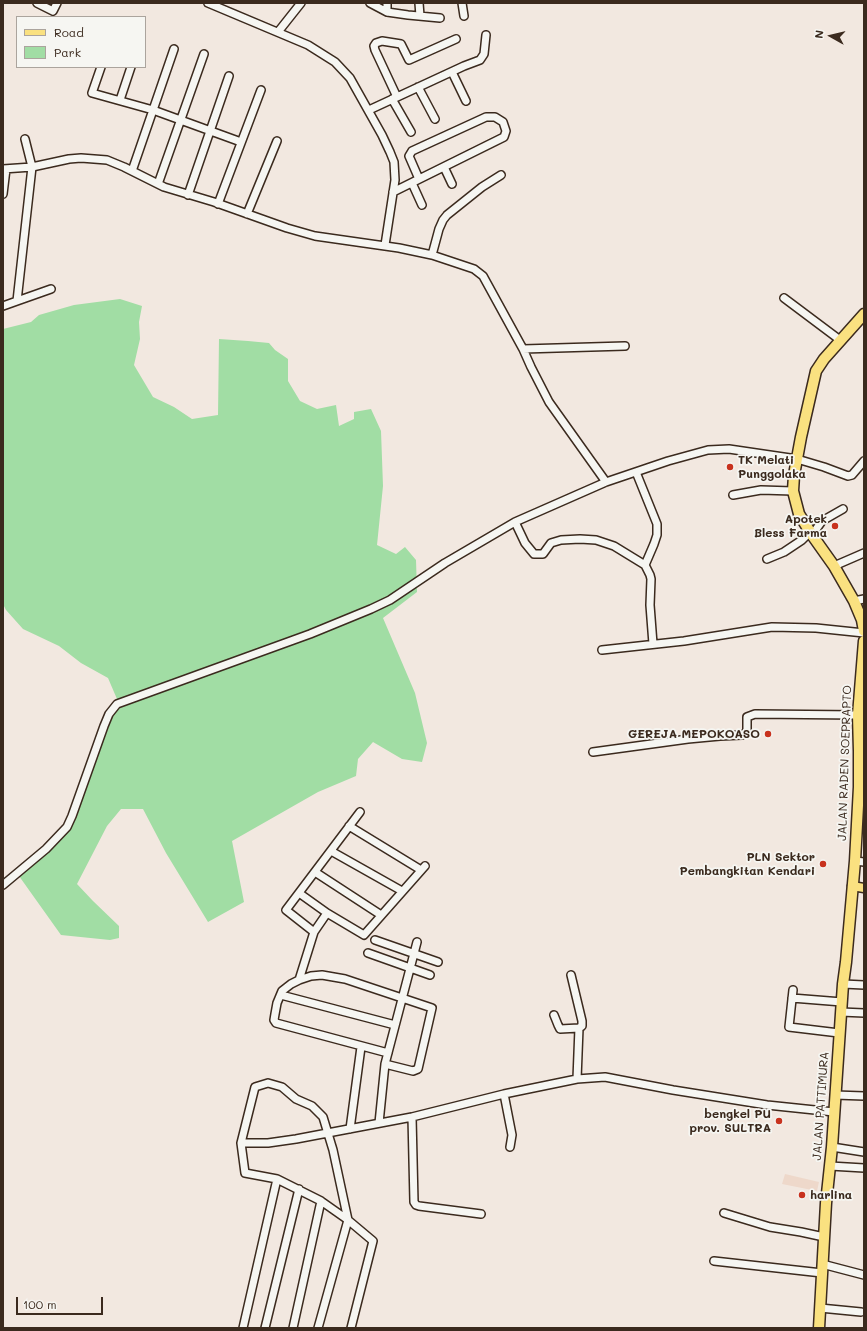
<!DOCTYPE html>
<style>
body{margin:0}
#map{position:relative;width:867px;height:1331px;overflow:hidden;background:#f2e8e0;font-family:Mali,sans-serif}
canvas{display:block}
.frame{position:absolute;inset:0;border:4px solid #3b2a1e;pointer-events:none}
.legend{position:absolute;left:16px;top:16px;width:130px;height:52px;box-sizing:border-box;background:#f6f6f2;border:1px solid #aba49d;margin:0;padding:5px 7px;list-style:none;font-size:12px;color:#3b2a1e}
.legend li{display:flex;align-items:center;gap:8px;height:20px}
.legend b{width:20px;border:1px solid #aba49d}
.north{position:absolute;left:811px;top:16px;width:40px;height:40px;-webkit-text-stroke:3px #f6f6f2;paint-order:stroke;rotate:278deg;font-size:11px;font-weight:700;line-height:16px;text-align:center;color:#3b2a1e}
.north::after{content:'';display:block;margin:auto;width:14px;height:18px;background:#3b2a1e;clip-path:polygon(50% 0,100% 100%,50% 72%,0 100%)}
.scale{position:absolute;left:16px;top:1297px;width:87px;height:18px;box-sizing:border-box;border:2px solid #3b2a1e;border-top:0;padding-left:5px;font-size:12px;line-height:14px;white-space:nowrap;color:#3b2a1e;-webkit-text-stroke:3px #f6f6f2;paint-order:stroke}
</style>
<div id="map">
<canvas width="867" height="1331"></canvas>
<div class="frame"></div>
<ul class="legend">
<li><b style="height:5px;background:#fae180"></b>Road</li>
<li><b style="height:11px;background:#a1dda4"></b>Park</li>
</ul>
<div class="north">N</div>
<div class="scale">100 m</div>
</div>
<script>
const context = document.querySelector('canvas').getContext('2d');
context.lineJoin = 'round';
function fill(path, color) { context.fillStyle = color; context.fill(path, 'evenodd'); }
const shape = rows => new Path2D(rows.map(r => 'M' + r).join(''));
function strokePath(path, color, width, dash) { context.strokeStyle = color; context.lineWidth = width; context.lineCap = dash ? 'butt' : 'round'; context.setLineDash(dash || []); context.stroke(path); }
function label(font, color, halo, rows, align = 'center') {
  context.font = font + ' Mali,sans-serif'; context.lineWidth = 3.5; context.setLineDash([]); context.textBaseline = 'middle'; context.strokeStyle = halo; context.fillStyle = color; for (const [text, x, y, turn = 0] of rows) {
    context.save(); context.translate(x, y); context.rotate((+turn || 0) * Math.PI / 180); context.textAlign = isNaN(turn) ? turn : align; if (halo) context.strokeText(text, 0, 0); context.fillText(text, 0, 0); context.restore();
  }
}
const built = shape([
 [785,1174,819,1182,817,1191,782,1184]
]);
const green = shape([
 [120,299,142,306,139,322,140,339,134,365,153,397,174,407,192,419,218,415,219,339,248,341,269,343,275,350,288,359,288,381,300,401,317,409,336,405,339,426,354,419,354,412,371,409,381,431,383,486,377,545,396,554,405,547,416,560,417,592,383,618,415,693,427,743,422,762,402,759,373,742,358,759,356,776,318,792,232,841,244,902,208,922,166,853,143,809,121,809,107,826,77,884,93,901,119,926,119,938,110,940,61,935,19,876,62,837,112,716,120,706,108,678,81,663,59,646,23,629,6,610,3,604,3,329,31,322,39,315,74,305]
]);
const minor = shape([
 [37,3,53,11,57,3],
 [208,3,308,45,335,62,350,78,382,135,390,152,394,162,395,180,385,245],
 [370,3,387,12,387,3],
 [419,3,420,16],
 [462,3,464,16],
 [387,12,408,15,440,18],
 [278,32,301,3],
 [101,67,92,93,153,110,241,142],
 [452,72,466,101],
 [418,87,435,119],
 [397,97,375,50,374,46,376,43,382,41,401,44,409,60,456,39],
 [392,99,411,132],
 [120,100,131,67],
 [369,110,464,66,480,60,484,54,486,35],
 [444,167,452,184],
 [3,169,32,167,69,159,81,158,107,160,124,167,164,187,214,202,287,228,315,236,399,248,432,255,474,269,483,276,523,349,531,367,549,402,606,482],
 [132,171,174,49],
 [412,183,422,205],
 [158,184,204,54],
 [393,192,504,137,506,131,503,122,495,117,486,117,412,151,409,156,419,179],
 [3,194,6,169],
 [188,195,229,76],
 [218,204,261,90],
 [247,214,277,141],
 [432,255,439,229,443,220,447,215,482,187,501,175],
 [784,298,840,340],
 [17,301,51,289],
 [3,306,17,301,32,167,25,139],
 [523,349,625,346],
 [636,472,657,524,657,535,654,544,645,565],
 [733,495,761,490,793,491],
 [515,522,525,543,534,554,543,554,551,543,561,540,580,539,596,540,614,546,645,565,650,575,651,579,650,605,653,644],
 [812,535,822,521,843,509],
 [767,559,784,552,802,540,810,532],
 [834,566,864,553],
 [854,601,864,599],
 [602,650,684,641,772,627,816,628,864,633],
 [593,752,688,739,720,736,742,735,747,732,747,717,755,714,858,715],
 [349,826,421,870],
 [331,851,402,891],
 [855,861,864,862],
 [315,872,381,915],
 [3,885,46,849,67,827,72,816,104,726,109,714,117,704,310,634,371,609,390,600,445,563,515,522,606,482,668,461,708,450,729,449,797,459,824,467,848,476,852,475,864,461],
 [299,893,327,913],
 [314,932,327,913,364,935,425,866],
 [375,940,438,962],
 [368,953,430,975],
 [571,975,582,1021,582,1026,579,1028,577,1079],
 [299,980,314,932,286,910,360,812],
 [843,984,864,985],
 [793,990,789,1027,839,1033],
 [281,995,395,1025],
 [792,998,842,1002],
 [841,1012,864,1013],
 [554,1015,558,1025,560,1029,579,1028],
 [385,1064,413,1071,418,1069,432,1008,345,979,322,975,311,976,299,980,291,984,282,991,277,1003,275,1014,274,1020,276,1023,388,1053],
 [504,1094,512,1135,510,1147],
 [835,1095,864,1096],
 [412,1117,414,1202,416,1205,419,1206,481,1214],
 [379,1123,385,1064,417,942],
 [350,1129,361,1047],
 [241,1143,268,1143,296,1139,412,1117,504,1094,577,1079,605,1077,673,1090,767,1105,834,1112],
 [832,1147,864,1152],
 [830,1166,864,1168],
 [724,1213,770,1227,801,1232,824,1237],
 [714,1261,822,1273],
 [822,1264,864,1275],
 [820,1308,861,1312],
 [243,1328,277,1179],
 [265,1328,299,1189],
 [293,1328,321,1201,348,1220,373,1241,351,1328],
 [318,1328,348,1220,333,1150,323,1117,312,1106,296,1099,282,1087,268,1083,255,1087,241,1143,245,1173,277,1179,321,1201]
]);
const major = shape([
 [852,886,864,888]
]);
const highway = shape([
 [864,314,824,359,816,371,801,437,794,475,793,491,799,514,812,535,834,566,854,601,862,620,864,631],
 [819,1328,826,1203,832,1147,843,984,846,962,855,861,859,787,859,751,858,715,864,641]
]);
const markers = [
 [730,467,4,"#c8321e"],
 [835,526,4,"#c8321e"],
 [768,734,4,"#c8321e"],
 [823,864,4,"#c8321e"],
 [779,1121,4,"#c8321e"],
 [802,1195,4,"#c8321e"]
];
const poiNames = [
 ["TK Melati",738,460,"left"],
 ["Punggolaka",738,474,"left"],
 ["Apotek",827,519],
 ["Bless Farma",827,533],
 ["GEREJA MEPOKOASO",760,734],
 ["PLN Sektor",815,857],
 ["Pembangkitan Kendari",815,871],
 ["bengkel PU",771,1114],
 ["prov. SULTRA",771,1128],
 ["harlina",810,1195,"left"]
];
const streetNames = [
 ["JALAN RADEN SOEPRAPTO",845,763,-88],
 ["JALAN PATTIMURA",821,1106,-86]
];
fill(built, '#eed8ca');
fill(green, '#a1dda4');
strokePath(minor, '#3b2a1e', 10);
strokePath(major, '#3b2a1e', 11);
strokePath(highway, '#3b2a1e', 13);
strokePath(minor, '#f6f6f2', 7);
strokePath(major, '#fae180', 8);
strokePath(highway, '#fae180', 10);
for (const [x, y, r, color] of markers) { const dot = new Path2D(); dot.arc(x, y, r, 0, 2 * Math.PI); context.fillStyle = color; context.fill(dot); strokePath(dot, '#f6f6f2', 1.5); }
label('bold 12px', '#3b2a1e', '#f6f6f2', poiNames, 'right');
label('12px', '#3b2a1e', '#f6f6f2', streetNames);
</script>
